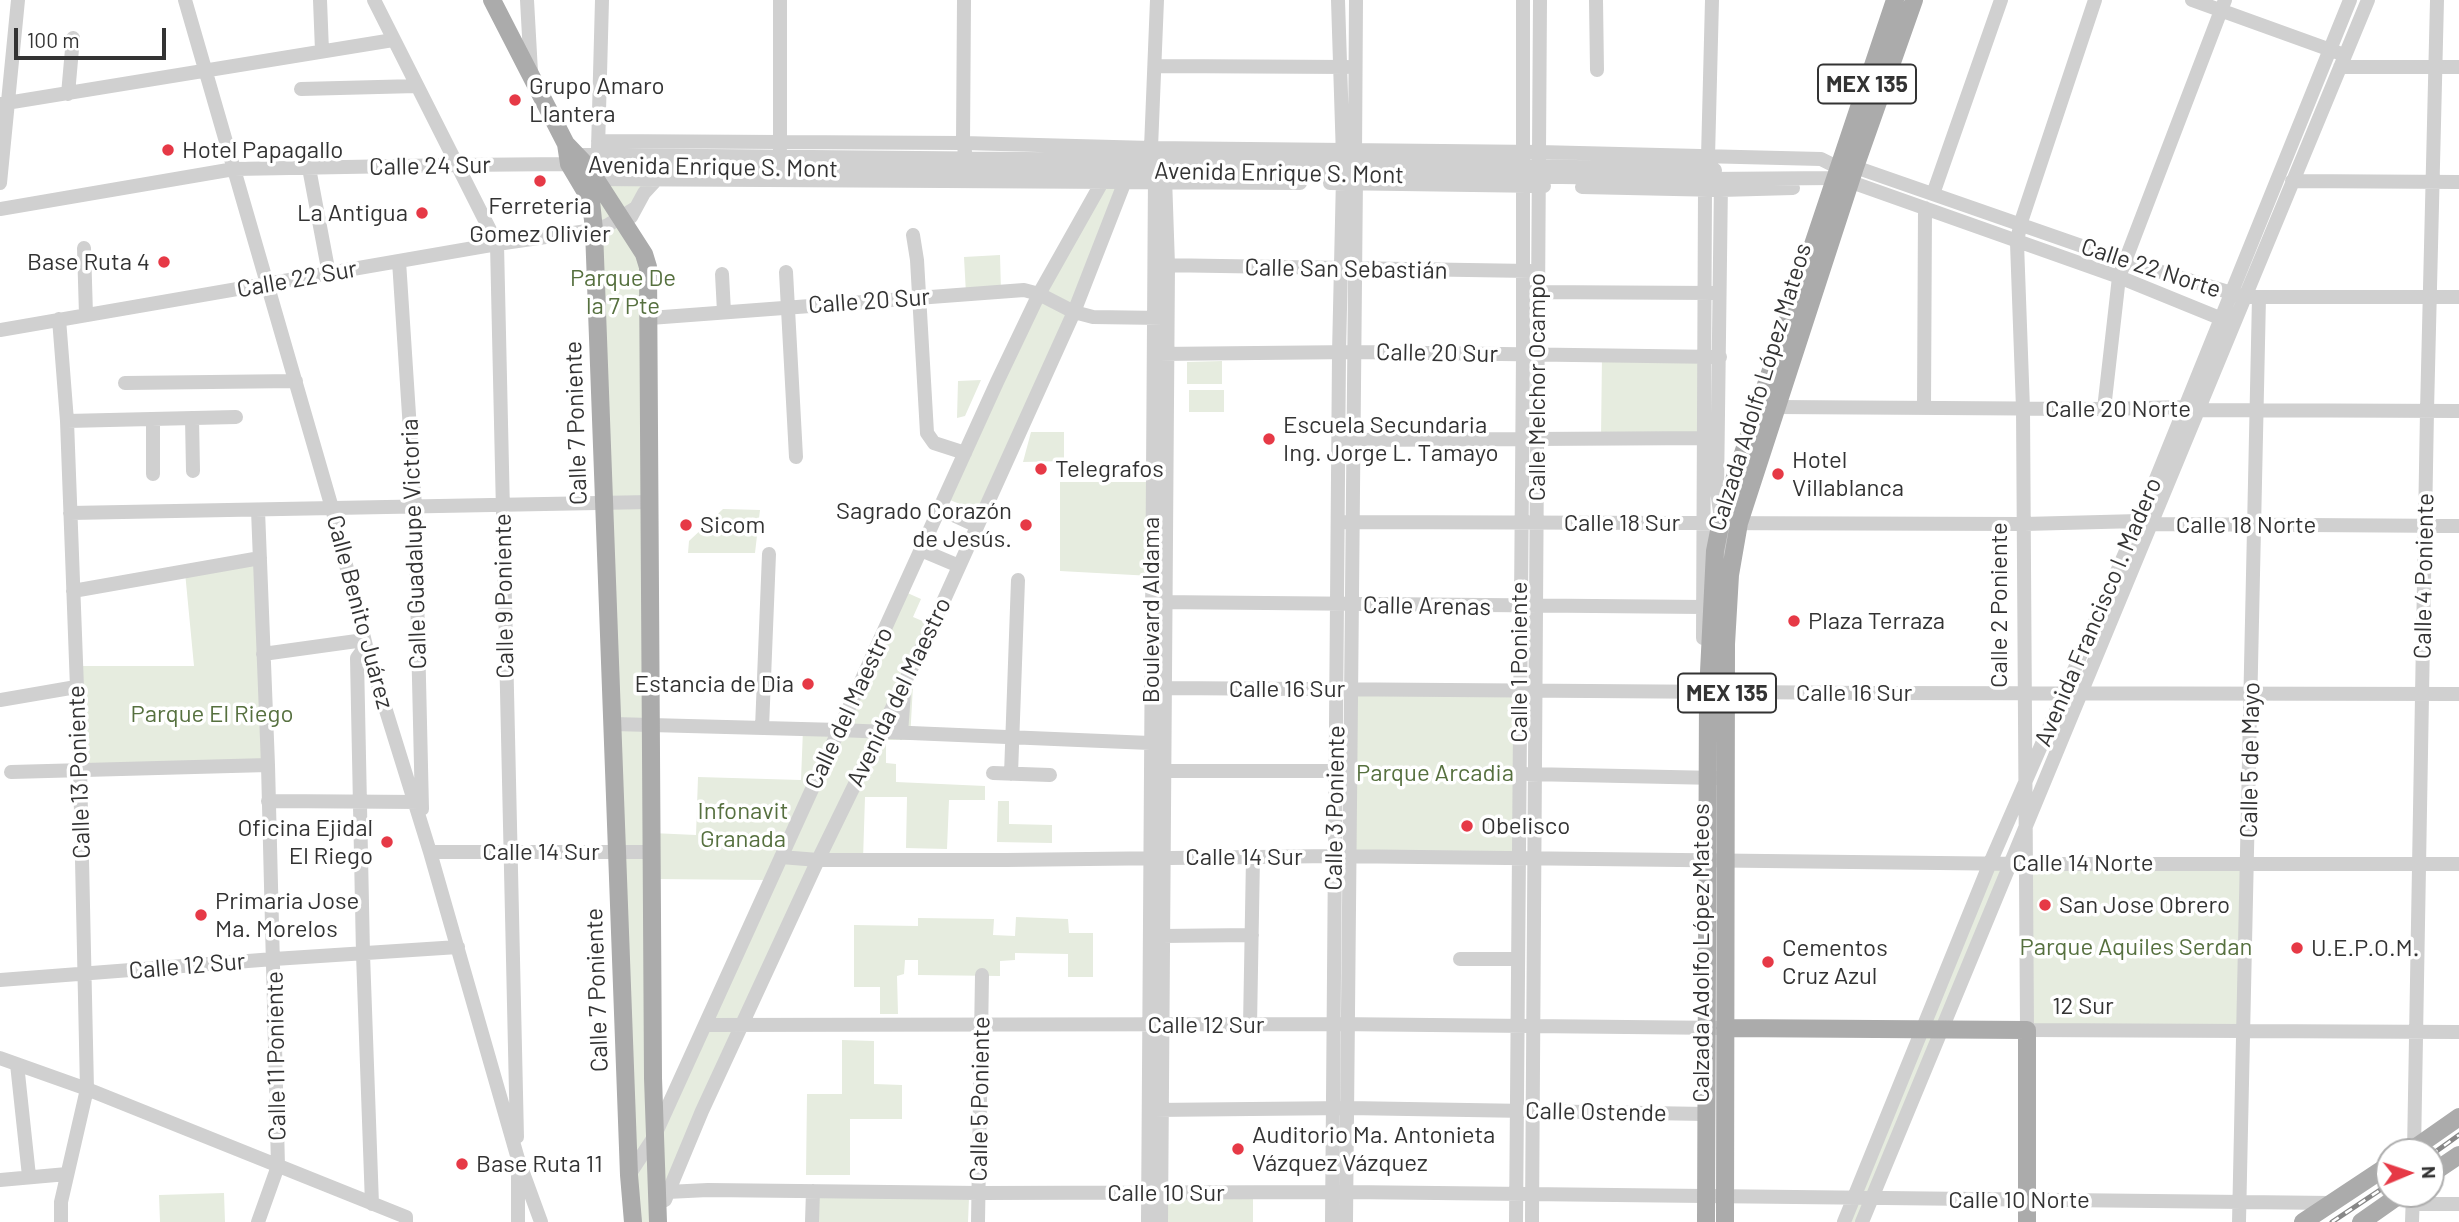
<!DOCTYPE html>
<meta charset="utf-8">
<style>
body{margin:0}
#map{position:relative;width:2459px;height:1222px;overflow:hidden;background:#fff;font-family:Barlow,sans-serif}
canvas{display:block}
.north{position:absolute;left:2375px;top:1138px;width:70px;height:70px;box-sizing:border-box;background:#fff;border:2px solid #adadad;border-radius:50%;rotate:88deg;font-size:19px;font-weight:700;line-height:28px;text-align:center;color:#333}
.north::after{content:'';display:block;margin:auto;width:24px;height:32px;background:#e63946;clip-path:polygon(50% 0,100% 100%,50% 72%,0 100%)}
.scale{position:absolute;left:14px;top:28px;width:152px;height:32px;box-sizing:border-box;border:4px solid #333;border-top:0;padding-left:9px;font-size:21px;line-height:24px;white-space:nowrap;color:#333;-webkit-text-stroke:5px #fff;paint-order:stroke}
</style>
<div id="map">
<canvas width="2459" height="1222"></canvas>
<div class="north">N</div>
<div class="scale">100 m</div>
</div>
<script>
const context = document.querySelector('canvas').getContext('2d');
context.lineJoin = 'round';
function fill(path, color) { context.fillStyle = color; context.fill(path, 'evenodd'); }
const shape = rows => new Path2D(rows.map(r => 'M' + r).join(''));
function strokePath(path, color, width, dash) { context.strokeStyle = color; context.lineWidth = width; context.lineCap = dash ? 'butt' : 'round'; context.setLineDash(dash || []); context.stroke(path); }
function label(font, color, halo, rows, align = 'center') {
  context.font = font + ' Barlow,sans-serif'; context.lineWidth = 7; context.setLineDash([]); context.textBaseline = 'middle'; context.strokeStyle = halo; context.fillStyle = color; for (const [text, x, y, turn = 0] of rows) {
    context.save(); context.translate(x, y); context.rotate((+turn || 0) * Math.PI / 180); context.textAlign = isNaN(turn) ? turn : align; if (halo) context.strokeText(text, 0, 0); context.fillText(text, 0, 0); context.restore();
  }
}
const green = shape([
 [586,168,656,180,631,216,644,254,652,833,696,835,698,777,801,780,803,729,839,729,903,591,921,599,913,617,932,625,905,685,913,685,910,740,886,740,886,763,896,764,896,782,985,786,985,800,949,800,947,849,906,848,907,797,865,797,863,860,818,860,665,1189,661,1132,769,880,652,879,657,1222,633,1222],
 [1103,183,1123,183,982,513,945,498,997,382],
 [1000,255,1001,292,966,294,964,257],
 [1602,355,1704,356,1704,438,1601,438],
 [1222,361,1222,384,1187,384,1187,362],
 [981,380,965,416,957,418,958,381],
 [1189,390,1224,390,1224,412,1189,412],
 [1031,432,1064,432,1064,461,1023,462],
 [1060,482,1152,482,1152,576,1060,571],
 [723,509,760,510,755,553,688,553,689,541],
 [259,559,267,764,80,768,75,666,194,666,185,572],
 [1352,689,1519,691,1518,859,1351,856],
 [998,801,1009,801,1009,824,1052,825,1052,843,997,842],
 [1990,863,2009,863,1862,1222,1844,1222],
 [2248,863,2244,1032,2027,1030,2025,864],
 [1016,917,1068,919,1069,933,1093,933,1093,977,1068,977,1068,954,1015,953,1015,960,1000,961,1000,976,918,975,918,960,905,960,904,974,897,976,898,1014,880,1014,880,987,854,987,854,925,918,926,918,918,994,919,993,935,1015,936],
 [842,1040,874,1041,874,1084,902,1085,902,1119,850,1119,850,1175,806,1175,807,1094,842,1094],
 [224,1193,225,1222,160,1222,159,1195],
 [817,1196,969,1198,968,1222,816,1222],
 [1253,1198,1253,1222,1168,1222,1168,1199]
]);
const minor = shape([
 [185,0,332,508,366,646,430,852,518,1159,541,1222],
 [320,0,322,51],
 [374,0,497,244,517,1137],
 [527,0,531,72],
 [964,0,963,143,965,152],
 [1338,0,1343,157],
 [1596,0,1597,70],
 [2095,0,2020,225,2017,243,2023,409,2027,1030,2459,1032],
 [2192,0,2339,53],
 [1156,66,1347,67],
 [2340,67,2459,67],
 [301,89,417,86],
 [68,94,73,38],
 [0,104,393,40],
 [598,141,963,143,1151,148,1539,152,1821,159,1839,168],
 [598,149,602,0],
 [780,149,780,0],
 [1154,156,1151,148,1157,0],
 [1355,157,1356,0],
 [572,161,578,155,598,155,1343,162,1715,170],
 [1855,167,2125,261,2245,297,2459,297],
 [309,168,329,274],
 [588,179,1300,183],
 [2292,181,2459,182],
 [1721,182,1717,491,1728,567],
 [1851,182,2119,277,2227,321],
 [0,183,18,0],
 [1330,183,1544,186],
 [1582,187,1720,190,1793,188],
 [1933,194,2001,0],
 [0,209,234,169,456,165,569,164,588,167,1130,171,1705,179,1836,178],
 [631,217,644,193,656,180],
 [913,235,917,260,927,433,934,443,965,453],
 [84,248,86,315],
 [399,261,415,507,422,809],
 [1159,265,1530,271],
 [786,272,796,457],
 [722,274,724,312],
 [1528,292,1715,293],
 [650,318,1024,290,1039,294,1074,312,1093,317,1163,318],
 [59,319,67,421,80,768,87,1089,61,1202,61,1222],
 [0,330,497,244,594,230,608,225,634,209],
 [1158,354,1355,352,1720,357],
 [125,383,296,381],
 [1776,407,2104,409,2184,407,2198,410,2459,411],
 [1924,408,1925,208],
 [2104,409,2119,277,2225,0],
 [192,418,193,471],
 [153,419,153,474],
 [67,421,236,417],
 [1348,440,1713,438],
 [940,509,977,526],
 [70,513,650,502],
 [1344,522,2024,524,2139,521,2152,524,2459,526],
 [921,550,959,566],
 [73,591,260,558],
 [1157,602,1703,607],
 [1703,638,1705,190,1708,157,1712,0],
 [366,646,357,658,363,954,372,1204],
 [263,654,364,640],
 [1151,686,1164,688,1873,693,2459,694],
 [0,700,76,687],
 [613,724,839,730,1150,743],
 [762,728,769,554],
 [901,733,904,693],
 [1155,771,1344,771],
 [11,772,268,765],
 [993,773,1050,775],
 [1011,774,1018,580],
 [1528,774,1717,778],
 [268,801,421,802],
 [430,852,652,852],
 [781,857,818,860,1006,860,1334,856,2025,864,2459,864],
 [1162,936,1252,935],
 [1460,959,1517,959],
 [0,980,274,959,458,947],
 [705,1025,1333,1024,1725,1028],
 [1250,1026,1253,857],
 [0,1058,87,1089,406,1217,406,1222],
 [17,1064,29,1176],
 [1154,1110,1348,1108,1707,1114],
 [2414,1152,2427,411,2437,0],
 [518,1171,518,1222],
 [629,1175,654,1137,997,382,1039,294,1106,175],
 [0,1180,67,1174],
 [667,1192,708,1190,979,1193,1347,1192,2332,1203],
 [665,1200,702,1111,818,860,934,622,1074,312,1127,176],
 [2413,1204,2459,1204],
 [258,1222,278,1166,268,765,258,510],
 [812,1222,813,1191],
 [978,1222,982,975],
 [1148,1222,1155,175],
 [1161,1222,1168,265,1165,177],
 [1332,1222,1339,353,1343,177],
 [1346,1222,1356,177],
 [1516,1222,1523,354,1523,0],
 [1532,1222,1540,0],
 [1844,1222,1990,863,2139,521,2350,0],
 [1862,1222,2368,0],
 [2239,1222,2259,297],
 [2412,1222,2413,1194]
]);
const major = shape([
 [492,0,566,144,569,164,591,201,594,230,629,1175,633,1222],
 [566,144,588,167,644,254,648,267,653,1078,658,1222],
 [1725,1028,2027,1030,2027,1222],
 [2409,1152,2459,1117],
 [2431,1174,2459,1155],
 [1706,1222,1708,692,1715,551,1722,516,1895,0],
 [1725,1222,1726,644,1730,575,1739,523,1855,167,1914,0],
 [2303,1222,2389,1165],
 [2361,1222,2401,1194]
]);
const rail = shape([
 [2431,1155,2459,1135],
 [2332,1222,2389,1184]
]);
const markers = [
 [515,100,7,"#e63946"],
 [168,150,7,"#e63946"],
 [540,181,7,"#e63946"],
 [422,213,7,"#e63946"],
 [164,262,7,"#e63946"],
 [1269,439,7,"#e63946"],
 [1041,469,7,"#e63946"],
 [1778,474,7,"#e63946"],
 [686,525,7,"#e63946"],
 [1026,525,7,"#e63946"],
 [1794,621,7,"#e63946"],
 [808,684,7,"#e63946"],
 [1467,826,7,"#e63946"],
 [387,842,7,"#e63946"],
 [2045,905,7,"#e63946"],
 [201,915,7,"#e63946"],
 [2297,948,7,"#e63946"],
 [1768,962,7,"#e63946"],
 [1238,1149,7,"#e63946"],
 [462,1164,7,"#e63946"]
];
const shields = [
 [1867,84,98],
 [1727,693,98]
];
const shieldNames = [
 ["MEX 135",1867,84],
 ["MEX 135",1727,693]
];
const poiNames = [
 ["Grupo Amaro",529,86],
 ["Llantera",529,114],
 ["Hotel Papagallo",182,150],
 ["Ferreteria",540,206,"center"],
 ["Gomez Olivier",540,234,"center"],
 ["La Antigua",408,213,"right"],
 ["Base Ruta 4",150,262,"right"],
 ["Escuela Secundaria",1283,425],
 ["Ing. Jorge L. Tamayo",1283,453],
 ["Hotel",1792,460],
 ["Villablanca",1792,488],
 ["Telegrafos",1055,469],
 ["Sagrado Corazón",1012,511,"right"],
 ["de Jesús.",1012,539,"right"],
 ["Sicom",700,525],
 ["Plaza Terraza",1808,621],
 ["Estancia de Dia",794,684,"right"],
 ["Obelisco",1481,826],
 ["Oficina Ejidal",373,828,"right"],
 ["El Riego",373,856,"right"],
 ["Primaria Jose",215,901],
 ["Ma. Morelos",215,929],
 ["San Jose Obrero",2059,905],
 ["Cementos",1782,948],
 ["Cruz Azul",1782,976],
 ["U.E.P.O.M.",2311,948],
 ["Auditorio Ma. Antonieta",1252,1135],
 ["Vázquez Vázquez",1252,1163],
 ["Base Ruta 11",476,1164]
];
const streetNames = [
 ["Calle 24 Sur",430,166,-1],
 ["Avenida Enrique S. Mont",713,167,1],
 ["Avenida Enrique S. Mont",1279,173,1],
 ["Calle 22 Norte",2151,268,18],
 ["Calle San Sebastián",1346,269,1],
 ["Calle 22 Sur",297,279,-10],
 ["Calle 20 Sur",869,301,-4],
 ["Calle 20 Sur",1437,353,1],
 ["Calle Melchor Ocampo",1537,387,-90],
 ["Calzada Adolfo López Mateos",1760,387,-73],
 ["Calle 20 Norte",2118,409],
 ["Calle 7 Poniente",576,423,-92],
 ["Calle 18 Sur",1622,523],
 ["Calle 18 Norte",2246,525],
 ["Calle Guadalupe Victoria",414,544,-92],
 ["Calle 4 Poniente",2424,576,-89],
 ["Calle 9 Poniente",504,596,-91],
 ["Calle 2 Poniente",1999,605,-90],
 ["Calle Arenas",1427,606,1],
 ["Boulevard Aldama",1151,610,-90],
 ["Calle Benito Juárez",360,612,75],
 ["Avenida Francisco I. Madero",2098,612,-67],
 ["Calle 1 Poniente",1519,662,-90],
 ["Calle 16 Sur",1287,689],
 ["Avenida del Maestro",899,692,-64],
 ["Calle 16 Sur",1854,693],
 ["Calle del Maestro",849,708,-65],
 ["Calle 5 de Mayo",2250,760,-89],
 ["Calle 13 Poniente",79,772,-92],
 ["Calle 3 Poniente",1335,808,-89],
 ["Calle 14 Sur",541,852],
 ["Calle 14 Sur",1244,857],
 ["Calle 14 Norte",2083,863],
 ["Calzada Adolfo López Mateos",1701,953,-90],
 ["Calle 12 Sur",187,966,-5],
 ["Calle 7 Poniente",597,990,-92],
 ["12 Sur",2083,1006],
 ["Calle 12 Sur",1206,1025],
 ["Calle 11 Poniente",276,1056,-91],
 ["Calle 5 Poniente",980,1099,-89],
 ["Calle Ostende",1596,1112,1],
 ["Calle 10 Sur",1166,1193],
 ["Calle 10 Norte",2019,1200]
];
const parkNames = [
 ["Parque De",623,278],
 ["la 7 Pte",623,306],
 ["Parque El Riego",212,714],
 ["Parque Arcadia",1435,773],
 ["Infonavit",743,811],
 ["Granada",743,839],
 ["Parque Aquiles Serdan",2136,947]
];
fill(green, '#e6ecdf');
strokePath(minor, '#d0d0d0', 14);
strokePath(major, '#ababab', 18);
strokePath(rail, '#888', 5);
strokePath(rail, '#fff', 2.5, [8]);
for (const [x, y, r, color] of markers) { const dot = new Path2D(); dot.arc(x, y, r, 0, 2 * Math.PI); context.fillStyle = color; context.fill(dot); strokePath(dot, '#fff', 2.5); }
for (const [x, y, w] of shields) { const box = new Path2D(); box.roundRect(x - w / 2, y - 19.5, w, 39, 5); context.fillStyle = '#fff'; context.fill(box); strokePath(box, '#333', 2); }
label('bold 23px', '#333', null, shieldNames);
label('24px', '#333', '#fff', poiNames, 'left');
label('24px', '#333', '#fff', streetNames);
label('24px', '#56703f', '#fff', parkNames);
</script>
